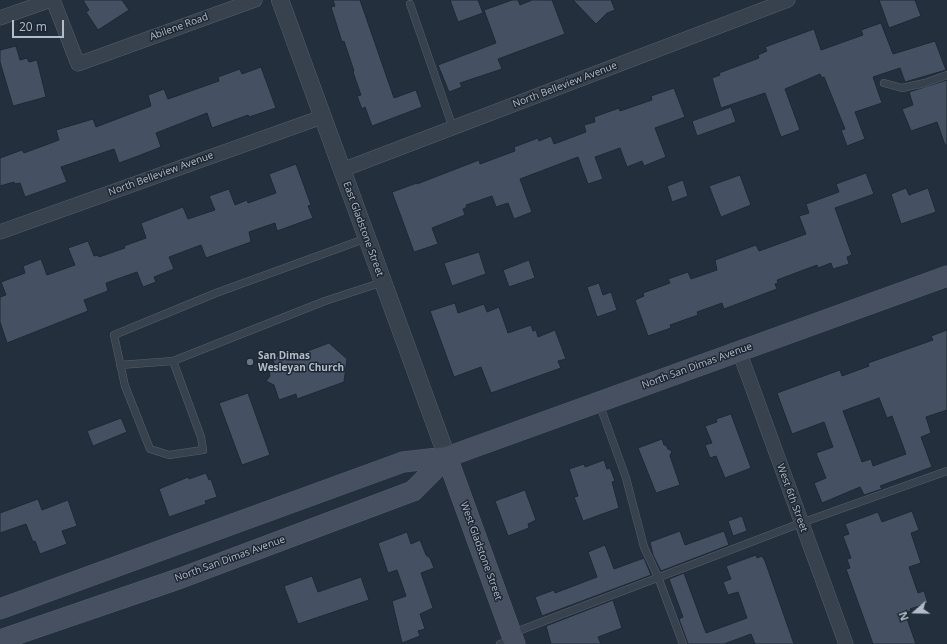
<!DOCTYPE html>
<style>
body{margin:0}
#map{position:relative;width:947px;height:644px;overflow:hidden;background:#242f3e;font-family:"Open Sans",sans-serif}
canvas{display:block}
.north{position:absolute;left:895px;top:592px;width:40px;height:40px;-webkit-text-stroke:3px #1d2633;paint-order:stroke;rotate:250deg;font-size:11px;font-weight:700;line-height:16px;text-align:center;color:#b4bcc9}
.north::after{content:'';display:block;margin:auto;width:14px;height:18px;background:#b4bcc9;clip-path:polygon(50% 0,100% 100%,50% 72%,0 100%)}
.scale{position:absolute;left:12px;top:20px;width:52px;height:18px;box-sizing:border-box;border:2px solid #b4bcc9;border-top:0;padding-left:5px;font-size:12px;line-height:14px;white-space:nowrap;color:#b4bcc9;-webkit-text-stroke:3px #1d2633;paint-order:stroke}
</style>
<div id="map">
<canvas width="947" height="644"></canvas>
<div class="north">N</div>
<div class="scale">20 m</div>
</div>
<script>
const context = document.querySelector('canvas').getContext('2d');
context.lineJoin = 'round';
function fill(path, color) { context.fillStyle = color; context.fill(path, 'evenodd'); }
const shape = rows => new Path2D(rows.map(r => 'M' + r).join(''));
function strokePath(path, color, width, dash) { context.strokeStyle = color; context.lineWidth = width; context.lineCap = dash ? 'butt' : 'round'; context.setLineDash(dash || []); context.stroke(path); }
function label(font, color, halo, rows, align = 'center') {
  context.font = font + ' "Open Sans",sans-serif'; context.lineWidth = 3; context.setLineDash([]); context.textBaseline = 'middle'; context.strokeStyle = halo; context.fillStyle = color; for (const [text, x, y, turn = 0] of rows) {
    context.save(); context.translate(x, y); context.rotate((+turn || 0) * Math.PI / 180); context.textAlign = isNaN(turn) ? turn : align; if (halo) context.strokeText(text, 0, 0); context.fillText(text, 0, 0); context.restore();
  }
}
const building = shape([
 [83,0,122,0,129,10,98,30,86,12,89,10,83,0],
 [333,0,360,0,394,98,416,90,422,107,372,126,365,107,362,109,357,96,361,95,353,72,354,71,344,41,342,42,331,7,335,6,333,0],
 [450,0,478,0,483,13,458,22,450,0],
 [512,0,518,0,520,5,532,0,552,0,565,34,498,59,502,69,460,83,462,87,449,92,438,65,496,43,484,10,512,0],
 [573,0,611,0,615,10,607,13,596,24,573,0],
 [879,0,915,0,921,16,889,28,879,0],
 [881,23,893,54,935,41,946,70,905,82,900,68,873,77,882,103,855,112,865,139,847,146,841,130,845,129,824,77,822,78,820,74,785,89,800,130,781,137,765,93,721,108,712,78,720,75,719,73,759,58,758,55,767,51,765,47,814,29,821,50,863,35,861,30,881,23],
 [16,46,20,60,27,58,29,62,37,60,46,97,13,106,0,62,0,50,16,46],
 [261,67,276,108,249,117,248,115,212,128,207,113,156,133,161,147,138,156,119,163,114,149,61,167,67,182,25,197,20,183,15,184,14,182,0,186,0,158,22,150,24,153,59,140,56,130,93,119,96,127,151,106,148,95,164,89,168,99,219,81,218,77,240,69,242,74,261,67],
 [947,80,947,145,945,145,937,122,911,131,902,109,913,105,909,92,947,80],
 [674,88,685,117,655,128,666,157,644,166,642,161,627,167,620,148,595,157,603,179,588,184,578,157,520,179,532,212,514,219,508,203,496,207,492,196,466,205,467,207,463,209,465,215,432,228,438,244,414,252,392,192,417,183,417,184,479,160,480,164,515,151,514,147,538,138,539,141,551,136,554,144,586,132,584,125,595,122,594,117,619,108,620,111,652,100,651,96,674,88],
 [731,107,736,122,697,136,692,121,731,107],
 [296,164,311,205,308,206,313,218,277,231,275,223,249,232,251,242,206,258,201,245,169,257,174,269,154,277,156,282,143,287,137,272,106,283,108,291,84,300,88,311,7,343,0,322,0,297,6,295,1,282,25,273,23,266,41,259,47,275,75,265,68,248,88,241,94,256,98,255,99,257,125,248,124,246,146,238,141,223,183,207,188,219,215,210,209,196,229,189,235,205,247,200,248,203,276,193,269,174,296,164],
 [866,173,874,194,835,208,852,255,847,257,849,264,833,269,831,263,818,268,817,265,777,280,778,283,775,284,777,289,724,309,722,303,697,312,698,315,670,325,671,328,648,336,635,300,644,296,643,293,670,283,668,279,688,272,691,279,717,270,715,260,756,245,759,251,806,234,799,216,809,213,806,204,839,192,836,184,866,173],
 [740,175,751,205,721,217,709,186,740,175],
 [683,180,688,196,672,202,667,186,683,180],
 [906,188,909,195,928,188,936,212,901,224,891,194,906,188],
 [479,252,486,274,452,286,444,263,479,252],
 [529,260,535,278,509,287,503,270,529,260],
 [599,283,603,295,611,292,617,310,597,317,587,287,599,283],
 [455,303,458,313,484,304,487,312,499,307,508,333,531,325,533,331,536,330,538,337,555,330,566,359,558,361,561,368,491,393,481,367,454,377,430,311,455,303],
 [947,330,947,410,926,417,931,433,921,437,932,467,880,486,882,489,864,495,860,487,822,503,814,483,826,478,816,453,833,447,824,422,792,434,777,393,840,370,842,376,869,366,868,363,933,340,931,336,947,330],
 [879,398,887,418,892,416,906,454,873,466,871,459,862,462,843,411,879,398],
 [329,343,347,359,344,382,297,399,296,394,279,400,274,385,266,381,270,376,269,371,276,368,272,358,295,350,297,355,329,343],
 [248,393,270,455,242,465,219,403,248,393],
 [731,414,751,468,725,478,716,456,710,458,705,445,712,443,705,426,717,422,716,419,731,414],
 [121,418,127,432,93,446,87,431,121,418],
 [662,439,664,445,666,445,668,449,672,451,670,456,680,485,656,493,638,448,662,439],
 [604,460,607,469,610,468,615,481,612,482,619,508,583,521,574,497,578,496,569,469,584,464,585,467,604,460],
 [206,473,209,480,211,479,217,497,205,501,206,504,169,517,159,489,188,477,189,479,206,473],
 [525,490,536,520,528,524,529,528,508,536,495,501,525,490],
 [38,499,42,510,68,500,77,526,62,531,67,544,40,554,35,541,33,542,26,524,0,533,0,513,38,499],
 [912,511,919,530,911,533,921,563,909,567,918,593,924,591,928,603,910,609,911,611,905,613,916,644,873,644,846,569,850,568,847,559,851,558,843,536,849,534,845,524,878,512,882,522,912,511],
 [742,516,747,531,733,536,728,521,742,516],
 [680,531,685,545,724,531,729,545,661,571,653,555,650,542,680,531],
 [407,532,411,544,420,540,426,555,430,558,434,568,421,573,433,608,420,614,425,629,418,631,420,636,402,643,392,601,406,596,397,570,388,573,378,543,407,532],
 [605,545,614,569,644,558,651,575,542,616,535,597,554,590,555,593,597,577,588,552,605,545],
 [756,555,757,558,762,556,765,561,794,644,755,644,751,634,724,644,688,644,679,619,683,617,669,579,684,573,706,633,747,618,738,592,728,595,723,582,731,579,726,566,756,555],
 [312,576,318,592,361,577,369,600,298,624,284,586,312,576],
 [613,600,622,628,598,637,601,644,551,644,546,626,613,600]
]);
const service = shape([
 [410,4,453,128],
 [884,83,902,88,925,83,947,75],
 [367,238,216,293,114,335,125,386,150,449,169,455,203,450,201,437,173,361,325,301,383,282],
 [120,365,173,361],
 [599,403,626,478,644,547,658,577,683,644],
 [513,633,801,523,947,471],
 [500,644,513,640]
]);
const minor = shape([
 [53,0,78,64,255,0],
 [0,18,51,0],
 [342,170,788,0],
 [0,232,322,117],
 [739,351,846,644]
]);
const tertiary = shape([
 [280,0,447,457]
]);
const secondary = shape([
 [447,457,515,644],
 [0,609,403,462,447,457,947,276],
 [0,640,181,578,413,491,447,457]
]);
const markers = [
 [250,362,4,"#6b7280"]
];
const streetNames = [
 ["Abilene Road",179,27,-20],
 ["North Belleview Avenue",565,85,-21],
 ["North Belleview Avenue",161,174,-20],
 ["East Gladstone Street",363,229,70],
 ["North San Dimas Avenue",697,366,-20],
 ["West 6th Street",792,498,70],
 ["West Gladstone Street",481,551,70],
 ["North San Dimas Avenue",230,559,-20]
];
const poiNames = [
 ["San Dimas",258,356],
 ["Wesleyan Church",258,368]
];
fill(building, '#455162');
strokePath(building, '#1f2835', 1);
strokePath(service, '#565f6c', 8);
strokePath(minor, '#565f6c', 15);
strokePath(tertiary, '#565f6c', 18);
strokePath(secondary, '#565f6c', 21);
strokePath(service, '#38414e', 7);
strokePath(minor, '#38414e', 14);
strokePath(tertiary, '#38414e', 17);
strokePath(secondary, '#465061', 20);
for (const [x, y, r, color] of markers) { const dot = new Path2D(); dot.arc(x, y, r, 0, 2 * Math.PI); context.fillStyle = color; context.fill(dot); strokePath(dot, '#1d2633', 1.5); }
label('10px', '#b4bcc9', '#1d2633', streetNames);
label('bold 10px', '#b4bcc9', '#1d2633', poiNames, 'left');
</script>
